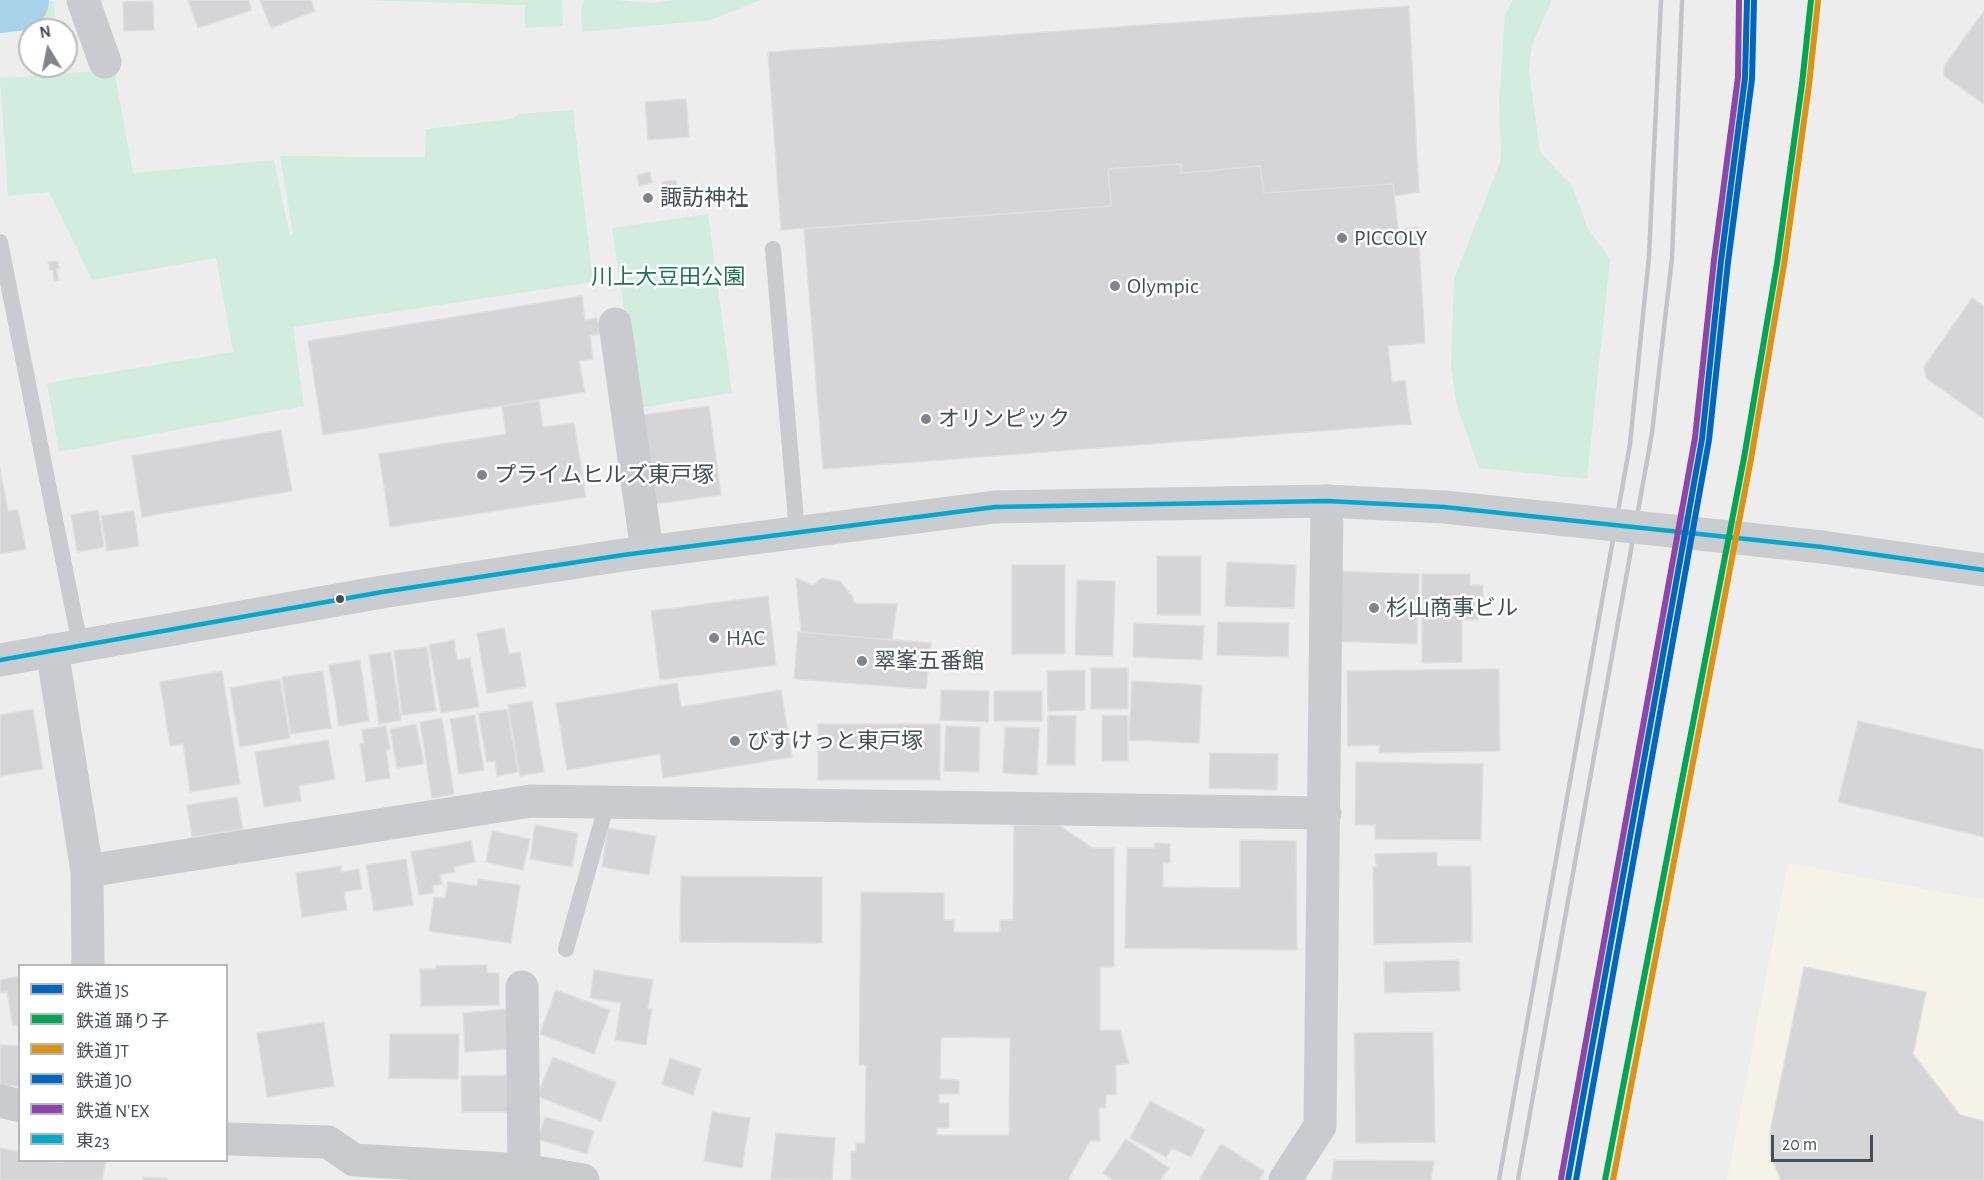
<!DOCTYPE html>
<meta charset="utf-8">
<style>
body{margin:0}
#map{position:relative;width:1984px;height:1180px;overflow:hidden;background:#eeeded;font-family:"Alegreya Sans","Noto Sans JP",sans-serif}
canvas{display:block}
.legend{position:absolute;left:18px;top:964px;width:210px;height:198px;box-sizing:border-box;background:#fff;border:2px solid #b5b8bc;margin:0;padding:8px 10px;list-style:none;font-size:18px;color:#454d58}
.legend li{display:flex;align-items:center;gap:12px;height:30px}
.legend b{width:30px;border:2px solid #b5b8bc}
.north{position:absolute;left:18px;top:18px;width:60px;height:60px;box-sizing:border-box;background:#fff;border:2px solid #b5b8bc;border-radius:50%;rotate:350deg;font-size:16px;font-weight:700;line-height:24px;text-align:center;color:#454d58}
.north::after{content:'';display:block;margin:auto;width:21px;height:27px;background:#80858c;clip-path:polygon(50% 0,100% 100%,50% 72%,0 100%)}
.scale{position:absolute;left:1771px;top:1135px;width:102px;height:27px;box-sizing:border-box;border:3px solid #454d58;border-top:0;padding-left:8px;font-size:18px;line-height:21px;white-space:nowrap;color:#454d58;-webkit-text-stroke:4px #fff;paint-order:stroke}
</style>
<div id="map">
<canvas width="1984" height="1180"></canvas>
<ul class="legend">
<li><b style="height:8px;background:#0065bd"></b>鉄道 JS</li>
<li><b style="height:8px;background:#00a651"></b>鉄道 踊り子</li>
<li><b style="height:8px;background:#da9312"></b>鉄道 JT</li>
<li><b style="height:8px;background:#0067c0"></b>鉄道 JO</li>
<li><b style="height:8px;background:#8e44ad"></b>鉄道 N'EX</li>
<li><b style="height:8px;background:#00a9ce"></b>東23</li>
</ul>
<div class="north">N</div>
<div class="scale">20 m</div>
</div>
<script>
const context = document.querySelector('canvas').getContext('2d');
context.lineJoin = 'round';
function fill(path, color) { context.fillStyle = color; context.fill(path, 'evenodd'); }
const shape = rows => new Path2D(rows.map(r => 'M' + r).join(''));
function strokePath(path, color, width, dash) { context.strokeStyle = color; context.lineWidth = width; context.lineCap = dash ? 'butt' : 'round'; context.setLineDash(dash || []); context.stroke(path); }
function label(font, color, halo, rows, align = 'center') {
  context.font = font + ' "Alegreya Sans","Noto Sans JP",sans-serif'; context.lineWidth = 5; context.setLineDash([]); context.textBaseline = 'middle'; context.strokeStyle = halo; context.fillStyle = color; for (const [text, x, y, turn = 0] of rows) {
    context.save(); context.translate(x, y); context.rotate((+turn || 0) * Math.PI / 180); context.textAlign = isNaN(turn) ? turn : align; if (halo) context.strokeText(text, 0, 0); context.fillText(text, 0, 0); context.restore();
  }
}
const commercial = shape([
 [1788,863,1984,900,1984,1180,1727,1180]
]);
const green = shape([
 [357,0,562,0,563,26,525,28,525,5],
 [584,0,616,0,653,3,673,0,761,0,711,20,582,32,581,9],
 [1513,0,1552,0,1532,45,1529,70,1540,152,1572,186,1588,229,1610,259,1587,479,1479,468,1457,407,1451,367,1454,279,1501,160,1499,101,1505,14],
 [54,1,55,17,0,24,0,7],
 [114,70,133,173,274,160,290,236,293,234,280,156,425,157,426,129,512,119,519,114,573,110,593,282,293,327,304,406,59,452,47,383,233,352,216,258,92,280,49,192,8,196,0,78],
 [708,214,732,393,639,408,612,228]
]);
const river = shape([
 [0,2,18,0]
]);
const building = shape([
 [188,0,248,0,252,10,198,28,188,0],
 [260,0,311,0,315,11,271,28,260,0],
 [153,1,154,30,124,31,123,2,153,1],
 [1409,6,1419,192,1394,196,1393,184,1264,193,1260,166,1181,173,1181,164,1108,169,1111,206,781,230,768,52,1409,6],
 [1984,11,1984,104,1944,76,1944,66,1984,11],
 [686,99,689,137,648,140,645,102,686,99],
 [1181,164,1181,173,1260,166,1264,193,1393,184,1398,229,1418,227,1425,343,1388,346,1392,382,1405,380,1411,424,823,469,804,229,1111,206,1108,169,1181,164],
 [650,172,652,183,639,186,637,175,650,172],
 [676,180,678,192,664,195,662,182,676,180],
 [58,261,59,268,56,269,59,280,54,281,53,270,50,270,48,262,58,261],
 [582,296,585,320,597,318,600,334,590,336,593,359,579,361,585,392,323,435,308,341,582,296],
 [1972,298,1984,306,1984,419,1926,378,1924,367,1972,298],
 [539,401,543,427,574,423,586,497,390,527,379,454,506,434,502,407,539,401],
 [709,406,721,495,654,504,642,415,709,406],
 [281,430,292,491,142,517,132,456,281,430],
 [0,468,8,511,18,510,26,549,0,554,0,468],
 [98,510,104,547,77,552,71,515,98,510],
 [134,511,139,546,107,551,101,516,134,511],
 [1157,556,1201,556,1201,615,1157,615,1157,556],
 [1227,562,1296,565,1294,608,1225,606,1227,562],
 [1012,565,1065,565,1065,654,1012,654,1012,565],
 [1331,571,1419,574,1417,644,1329,641,1331,571],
 [1422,574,1470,574,1470,585,1483,585,1483,598,1478,598,1478,620,1462,620,1462,662,1422,663,1422,574],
 [796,578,813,585,822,578,840,581,853,597,854,603,897,604,892,640,801,632,796,578],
 [1077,580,1115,581,1113,656,1075,655,1077,580],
 [768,596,776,665,660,680,651,611,768,596],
 [1218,622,1289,623,1288,657,1217,655,1218,622],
 [1134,623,1204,626,1202,660,1133,657,1134,623],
 [504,628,509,654,520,652,526,687,487,693,477,633,504,628],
 [798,632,931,643,926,689,794,679,798,632],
 [454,640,457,660,470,658,479,707,441,713,429,645,454,640],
 [427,647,436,711,402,715,394,651,427,647],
 [391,652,401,720,379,724,369,655,391,652],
 [360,660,369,721,339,726,329,665,360,660],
 [1091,668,1128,668,1128,709,1091,709,1091,668],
 [1499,669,1500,751,1379,753,1379,745,1348,746,1347,671,1499,669],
 [1085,670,1085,710,1048,711,1047,671,1085,670],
 [222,671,240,784,190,792,183,744,170,746,160,682,222,671],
 [323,671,331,728,291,734,282,677,323,671],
 [280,679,290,738,240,747,230,688,280,679],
 [1132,681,1202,685,1199,743,1129,740,1132,681],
 [677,683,681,707,781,690,792,757,663,778,660,754,567,770,556,703,677,683],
 [941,690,989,691,988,722,940,720,941,690],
 [994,691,1042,691,1042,721,994,721,994,691],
 [532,701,544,772,520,776,508,705,532,701],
 [33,709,43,769,0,776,0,715,33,709],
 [507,709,518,772,497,776,495,761,487,762,478,713,507,709],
 [475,715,484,770,459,774,450,719,475,715],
 [1048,715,1076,716,1075,765,1047,765,1048,715],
 [1102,715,1128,716,1128,761,1102,761,1102,715],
 [442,718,454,794,432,798,420,722,442,718],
 [1858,721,1984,750,1984,837,1838,802,1858,721],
 [416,724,424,764,397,768,390,729,416,724],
 [818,724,940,724,940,780,818,780,818,724],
 [386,726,390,749,386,750,390,778,366,782,360,744,364,743,362,730,386,726],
 [946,726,980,727,979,772,944,771,946,726],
 [1005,727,1039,728,1037,775,1003,773,1005,727],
 [328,740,335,779,299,786,301,801,264,807,255,752,328,740],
 [1210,753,1278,754,1277,790,1209,788,1210,753],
 [1356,762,1483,764,1481,840,1375,839,1375,825,1355,825,1356,762],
 [237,797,243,829,192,837,187,805,237,797],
 [535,825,578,833,572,867,530,859,535,825],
 [1014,825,1060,826,1093,848,1114,848,1114,967,1100,967,1100,1030,1120,1030,1129,1063,1116,1065,1116,1094,1106,1095,1106,1108,1099,1108,1100,1141,1090,1141,1068,1180,851,1180,851,1152,856,1152,856,1143,865,1143,866,1065,859,1065,861,892,944,893,944,920,954,920,954,932,1000,932,1000,920,1013,920,1014,825],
 [941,1037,1010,1038,1009,1135,937,1135,937,1128,949,1128,949,1103,939,1103,939,1094,959,1094,959,1080,940,1079,941,1037],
 [608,828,656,836,649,875,602,867,608,828],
 [492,831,530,839,523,870,486,862,492,831],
 [1240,840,1296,841,1297,950,1125,948,1127,848,1155,848,1155,843,1170,844,1170,863,1163,863,1163,887,1240,888,1240,840],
 [471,841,475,862,454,867,455,872,440,875,442,884,432,886,434,893,419,895,411,852,471,841],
 [1437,852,1437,866,1471,866,1472,942,1374,944,1373,867,1376,867,1375,854,1437,852],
 [406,859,413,905,374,911,366,865,406,859],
 [341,866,341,872,359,869,362,889,344,892,347,910,302,917,296,873,341,866],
 [681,876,822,877,822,943,680,942,681,876],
 [478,879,520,885,511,943,429,931,434,897,445,898,448,882,477,886,478,879],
 [1459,960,1460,991,1385,993,1384,962,1459,960],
 [487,965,487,973,499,973,499,1005,421,1006,420,969,436,969,436,966,487,965],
 [1804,967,1926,992,1913,1054,1960,1115,1984,1121,1984,1180,1781,1180,1770,1154,1770,1132,1804,967],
 [594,970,653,980,648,1008,652,1009,646,1045,615,1040,621,1003,590,998,594,970],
 [20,976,20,1025,13,1026,7,992,0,993,0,980,20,976],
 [556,990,610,1010,594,1054,540,1034,556,990],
 [506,1009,509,1049,465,1052,463,1013,506,1009],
 [324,1022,334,1086,267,1097,257,1033,324,1022],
 [1433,1032,1435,1142,1356,1143,1354,1033,1433,1032],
 [390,1034,459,1034,458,1079,389,1078,390,1034],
 [0,1045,20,1046,20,1086,0,1086,0,1045],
 [553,1057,616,1082,601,1121,537,1096,553,1057],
 [670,1058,701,1069,693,1095,662,1084,670,1058],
 [507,1075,508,1112,462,1112,461,1076,507,1075],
 [1150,1101,1205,1130,1191,1157,1172,1148,1166,1157,1130,1138,1150,1101],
 [712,1112,750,1118,742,1168,704,1161,712,1112],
 [545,1117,594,1131,587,1154,538,1139,545,1117],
 [776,1133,835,1138,832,1180,771,1179,776,1133],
 [1126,1139,1169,1168,1160,1180,1113,1180,1103,1173,1126,1139],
 [1221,1144,1264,1171,1259,1180,1199,1180,1221,1144],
 [0,1148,20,1152,20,1160,62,1162,63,1160,106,1160,102,1180,0,1180,0,1148],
 [1334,1160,1434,1161,1431,1180,1332,1180,1334,1160],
 [143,1177,167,1178,167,1180,143,1180,143,1177]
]);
const lane = shape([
 [0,242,80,645],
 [773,249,797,531],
 [566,949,607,803]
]);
const street = shape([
 [83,0,105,62],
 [615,324,647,551],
 [52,650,87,871,88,966],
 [87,871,531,801,1325,813],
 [522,987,524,1170],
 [0,1101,20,1106],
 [226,1139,328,1142,354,1160,524,1170,583,1180],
 [1285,1180,1320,1126,1327,501]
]);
const secondary = shape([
 [1822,547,1984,570],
 [0,660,382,592,623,555,995,507,1327,501,1444,507,1559,519]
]);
const rail = shape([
 [1499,1180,1630,444,1649,256,1661,0],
 [1518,1180,1652,433,1672,258,1682,0]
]);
const secondaryBridge = shape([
 [1559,519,1822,547]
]);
const bus1 = shape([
 [0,660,382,592,623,555,995,507,1327,501,1444,507,1822,547,1984,570]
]);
const rail1 = shape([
 [1568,1180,1702,439,1721,261,1745,78,1747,0]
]);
const rail2 = shape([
 [1605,1180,1744,458,1777,264,1802,84,1811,0]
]);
const rail3 = shape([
 [1613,1180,1751,459,1784,265,1809,85,1818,1]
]);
const rail4 = shape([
 [1576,1180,1709,440,1728,262,1752,79,1754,0]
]);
const rail5 = shape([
 [1561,1179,1695,438,1714,260,1738,77,1739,0]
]);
const markers = [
 [648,198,6,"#80858c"],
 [1342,238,6,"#80858c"],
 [1115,286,6,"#80858c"],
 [926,419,6,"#80858c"],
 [482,475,6,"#80858c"],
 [340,599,5,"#454d58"],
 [1374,608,6,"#80858c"],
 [714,638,6,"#80858c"],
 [862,661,6,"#80858c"],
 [735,741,6,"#80858c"]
];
const poiNames = [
 ["諏訪神社",660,198],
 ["PICCOLY",1354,238],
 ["Olympic",1127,286],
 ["オリンピック",938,419],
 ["プライムヒルズ東戸塚",494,475],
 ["杉山商事ビル",1386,608],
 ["HAC",726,638],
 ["翠峯五番館",874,661],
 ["びすけっと東戸塚",747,741]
];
const parkNames = [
 ["川上大豆田公園",668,277]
];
fill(commercial, '#f5f2e8');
fill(green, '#d2ecdf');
strokePath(river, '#a8d2e8', 62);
fill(building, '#d5d5d7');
strokePath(building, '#dfdfe0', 1.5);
strokePath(lane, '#c9cbce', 16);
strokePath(street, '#c9cbce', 33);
strokePath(secondary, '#cacccf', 33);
strokePath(rail, '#c3c4c7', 4.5);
strokePath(secondaryBridge, '#cacccf', 33);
strokePath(bus1, '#00a9ce', 4.5);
strokePath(rail1, '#0065bd', 6);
strokePath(rail2, '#00a651', 6);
strokePath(rail3, '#da9312', 6);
strokePath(rail4, '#0067c0', 6);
strokePath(rail5, '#8e44ad', 6);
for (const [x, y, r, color] of markers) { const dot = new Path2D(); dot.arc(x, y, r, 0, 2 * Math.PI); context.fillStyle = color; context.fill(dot); strokePath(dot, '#fff', 2); }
label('22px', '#454d58', '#fff', poiNames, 'left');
label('22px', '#1b7454', '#fff', parkNames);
</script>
